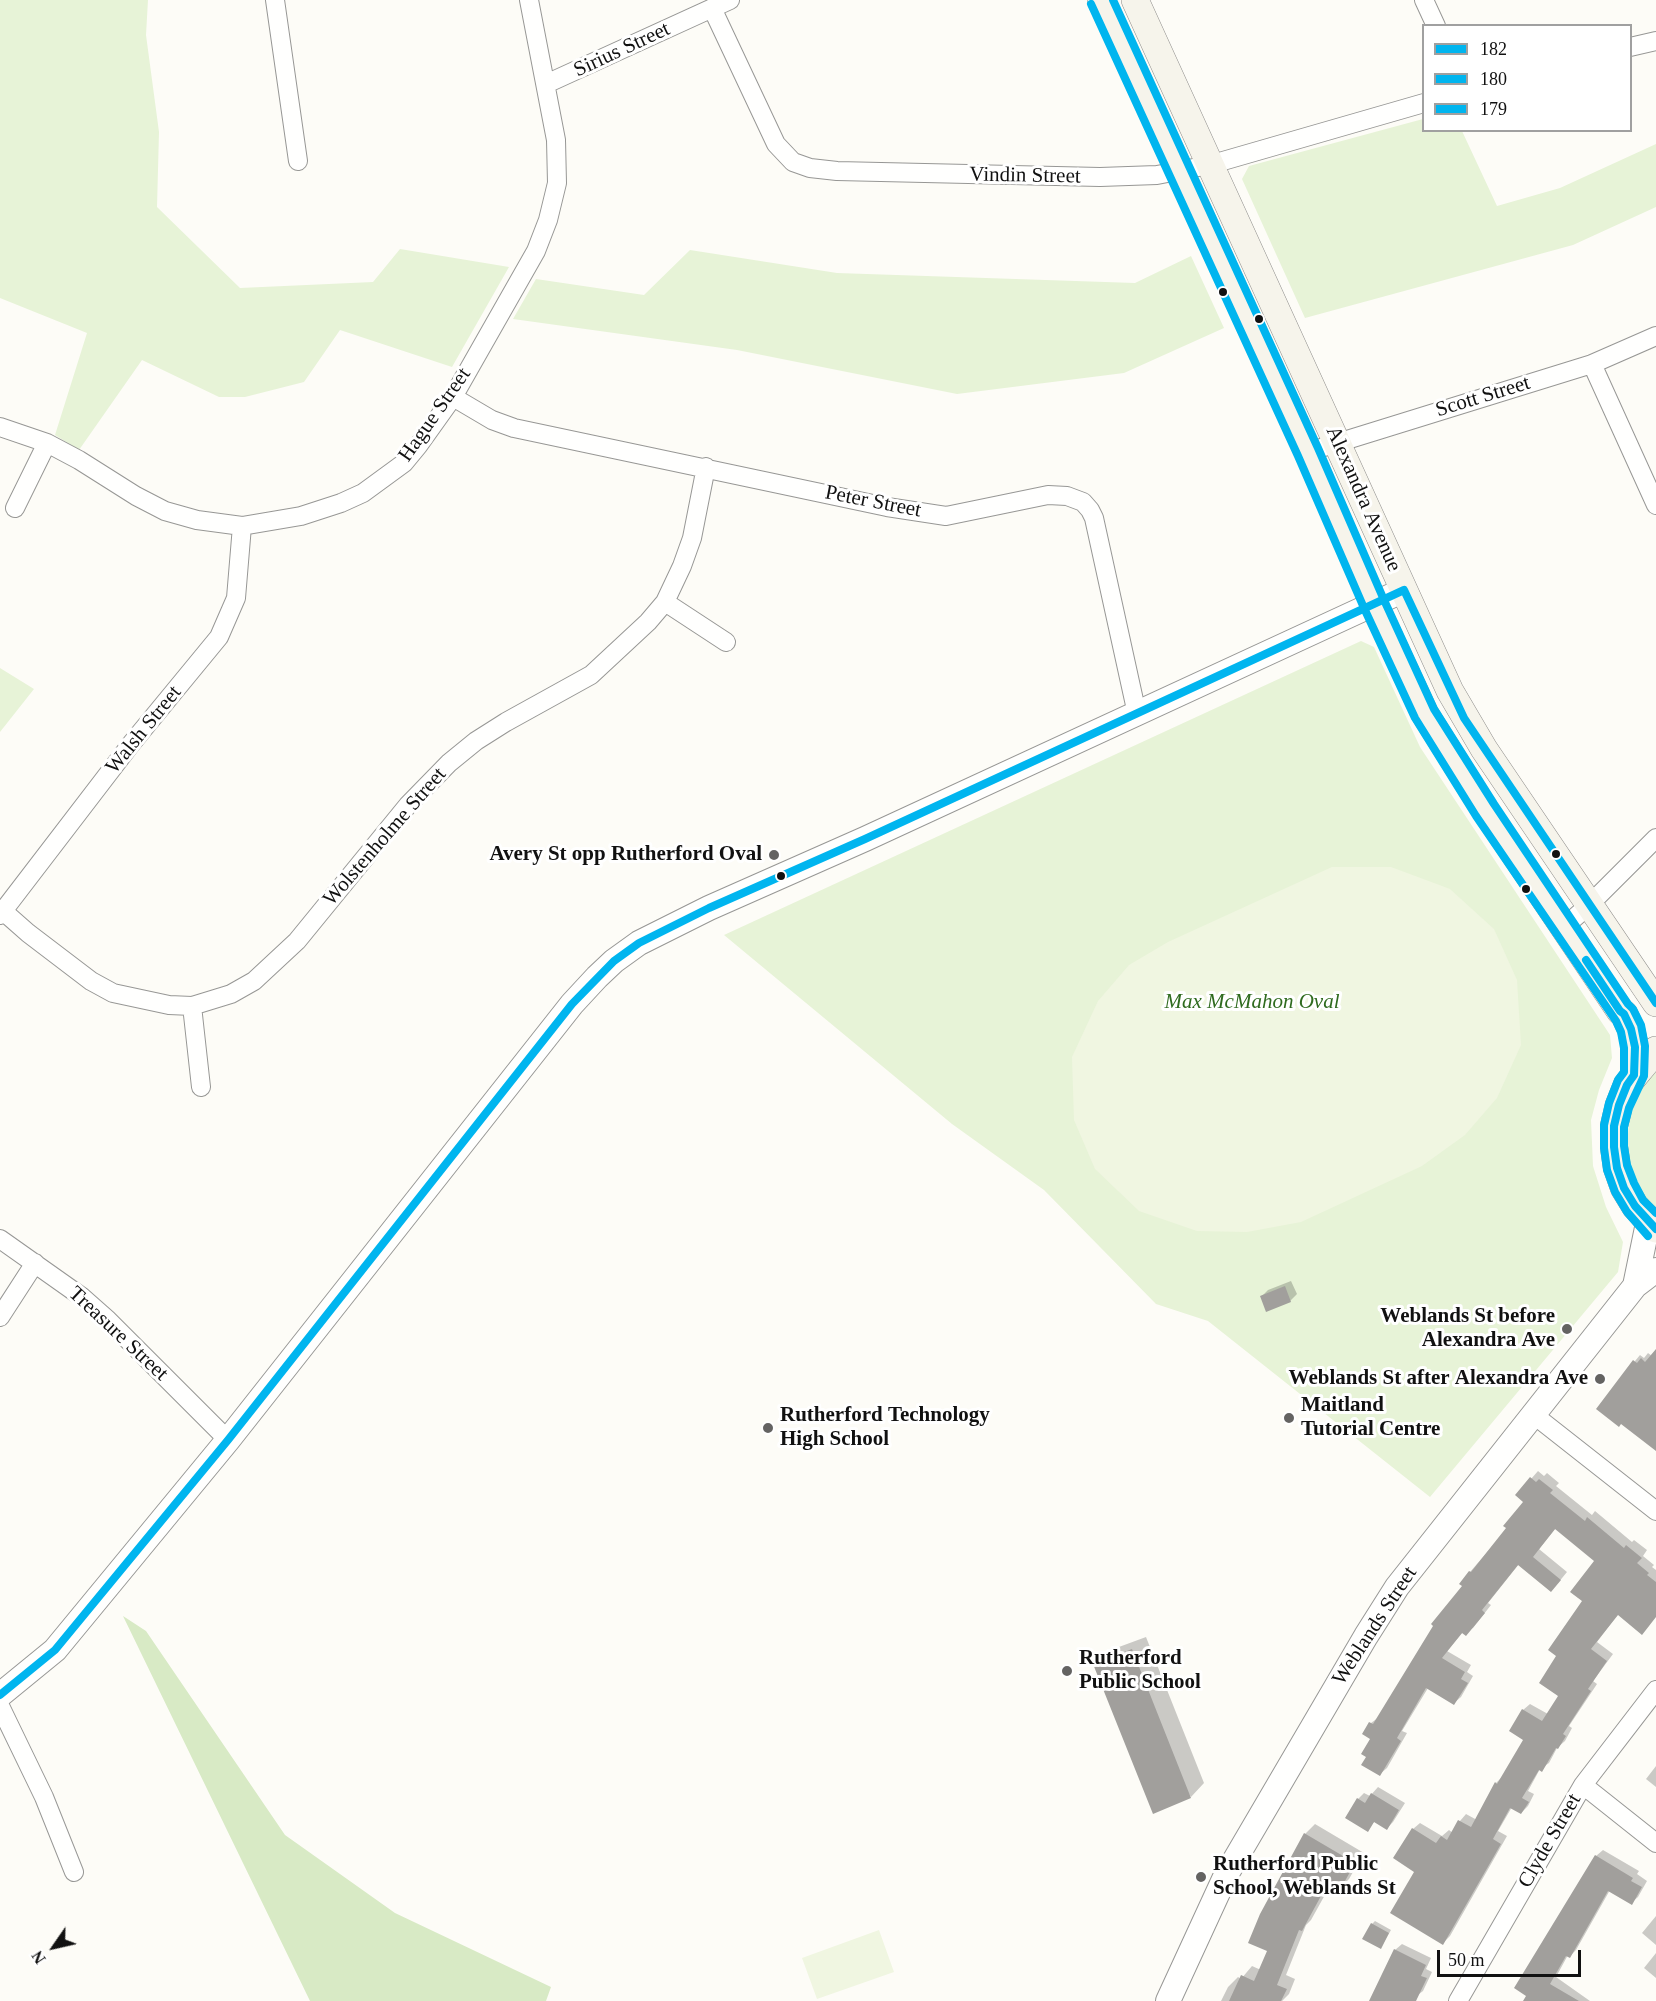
<!DOCTYPE html>
<style>
body{margin:0}
#map{position:relative;width:1656px;height:2001px;overflow:hidden;background:#fdfcf7;font-family:"Times New Roman",serif}
canvas{display:block}
.legend{position:absolute;left:1422px;top:24px;width:210px;height:108px;box-sizing:border-box;background:#fff;border:2px solid #a0a0a0;margin:0;padding:8px 10px;list-style:none;font-size:18px;color:#111}
.legend li{display:flex;align-items:center;gap:12px;height:30px}
.legend b{width:30px;border:2px solid #a0a0a0}
.north{position:absolute;left:24px;top:1917px;width:60px;height:60px;-webkit-text-stroke:4px #fff;paint-order:stroke;rotate:236deg;font-size:16px;font-weight:700;line-height:24px;text-align:center;color:#111}
.north::after{content:'';display:block;margin:auto;width:21px;height:27px;background:#111;clip-path:polygon(50% 0,100% 100%,50% 72%,0 100%)}
.scale{position:absolute;left:1437px;top:1950px;width:144px;height:27px;box-sizing:border-box;border:3px solid #111;border-top:0;padding-left:8px;font-size:18px;line-height:21px;white-space:nowrap;color:#111;-webkit-text-stroke:4px #fff;paint-order:stroke}
</style>
<div id="map">
<canvas width="1656" height="2001"></canvas>
<ul class="legend">
<li><b style="height:8px;background:#00b5ef"></b>182</li>
<li><b style="height:8px;background:#00b5ef"></b>180</li>
<li><b style="height:8px;background:#00b5ef"></b>179</li>
</ul>
<div class="north">N</div>
<div class="scale">50 m</div>
</div>
<script>
const context = document.querySelector('canvas').getContext('2d');
context.lineJoin = 'round';
function fill(path, color) { context.fillStyle = color; context.fill(path, 'evenodd'); }
const shape = rows => new Path2D(rows.map(r => 'M' + r).join(''));
function strokePath(path, color, width, dash) { context.strokeStyle = color; context.lineWidth = width; context.lineCap = dash ? 'butt' : 'round'; context.setLineDash(dash || []); context.stroke(path); }
function label(font, color, halo, rows, align = 'center') {
  context.font = font + ' "Times New Roman",serif'; context.lineWidth = 6; context.setLineDash([]); context.textBaseline = 'middle'; context.strokeStyle = halo; context.fillStyle = color; for (const [text, x, y, turn = 0] of rows) {
    context.save(); context.translate(x, y); context.rotate((+turn || 0) * Math.PI / 180); context.textAlign = isNaN(turn) ? turn : align; if (halo) context.strokeText(text, 0, 0); context.fillText(text, 0, 0); context.restore();
  }
}
const green = shape([
 [0,0,148,0,146,35,159,132,157,207,240,288,373,282,400,249,509,267,452,367,340,330,304,382,245,397,219,397,142,360,79,450,55,435,87,333,0,298],
 [1423,119,1424,130,1462,131,1497,206,1560,188,1656,144,1656,207,1573,245,1305,318,1242,179,1249,166],
 [690,250,837,273,1135,283,1191,256,1224,328,1124,373,957,394,737,350,513,319,536,279,644,295],
 [1361,641,1374,647,1420,747,1610,1035,1612,1058,1599,1090,1591,1120,1593,1166,1606,1207,1623,1242,1618,1272,1430,1497,1208,1321,1156,1304,1044,1190,952,1124,724,935],
 [0,668,34,689,0,732],
 [1656,1072,1656,1216,1634,1184,1627,1151,1629,1118,1642,1087]
]);
const forest = shape([
 [123,1616,146,1631,285,1835,395,1913,551,1987,546,2001,310,2001]
]);
const pitch = shape([
 [1332,867,1391,867,1450,889,1494,929,1517,980,1521,1045,1497,1098,1465,1135,1422,1166,1301,1222,1247,1232,1197,1231,1139,1211,1095,1169,1074,1120,1072,1057,1098,1001,1129,965,1168,942],
 [879,1930,894,1972,817,1999,802,1958]
]);
const shadow = shape([
 [1291,1281,1297,1294,1290,1301,1262,1296,1268,1290],
 [1656,1351,1656,1449,1635,1361,1640,1355,1644,1358,1648,1353,1652,1356],
 [1538,1471,1544,1476,1547,1473,1559,1483,1556,1486,1592,1515,1595,1511,1632,1542,1634,1540,1647,1550,1643,1556,1654,1565,1652,1567,1656,1570,1656,1617,1618,1614,1597,1642,1613,1654,1593,1681,1597,1684,1569,1726,1572,1728,1565,1741,1557,1748,1549,1763,1540,1769,1528,1791,1534,1794,1528,1806,1521,1813,1512,1807,1498,1831,1507,1836,1450,1936,1443,1943,1416,1871,1413,1829,1420,1823,1442,1836,1449,1830,1453,1833,1460,1821,1466,1814,1477,1820,1496,1783,1502,1777,1525,1739,1523,1710,1530,1704,1548,1714,1560,1695,1558,1656,1584,1601,1596,1561,1556,1528,1539,1549,1567,1572,1558,1583,1519,1564,1488,1603,1491,1605,1473,1628,1463,1632,1447,1651,1471,1665,1467,1672,1473,1676,1461,1697,1454,1703,1428,1688,1402,1731,1407,1733,1387,1768,1380,1774,1368,1757,1372,1739,1371,1723,1379,1717,1464,1586,1470,1572,1508,1528,1525,1502,1517,1495],
 [1146,1637,1204,1783,1191,1797,1095,1665,1108,1651],
 [1656,1766,1656,1787,1646,1779],
 [1378,1787,1405,1803,1393,1822,1387,1828,1375,1821,1367,1830,1358,1799,1364,1793,1370,1796],
 [1315,1824,1364,1853,1349,1879,1339,1889,1331,1884,1311,1920,1306,1925,1286,1975,1295,1979,1289,1994,1282,2001,1221,2001,1228,1987,1238,1977,1241,1979,1252,1966,1261,1970,1269,1950,1261,1914,1305,1834],
 [1603,1850,1639,1871,1637,1874,1647,1881,1638,1897,1631,1903,1610,1890,1576,1950,1570,1956,1568,1955,1556,1977,1590,2001,1525,2001,1596,1856],
 [1656,1916,1656,1945,1642,1933],
 [1375,1921,1391,1930,1383,1944,1372,1924],
 [1402,1944,1431,1958,1426,1969,1432,1972,1423,1991,1410,2001,1371,2001,1395,1950],
 [1656,1953,1656,1978,1644,1968]
]);
const building = shape([
 [1285,1286,1291,1302,1266,1312,1260,1296],
 [1656,1349,1656,1451,1621,1424,1619,1427,1596,1409,1633,1360,1637,1363,1641,1358,1645,1362],
 [1530,1477,1536,1482,1539,1479,1553,1490,1550,1493,1585,1521,1587,1517,1624,1548,1626,1545,1642,1558,1637,1563,1649,1573,1647,1575,1656,1582,1656,1617,1642,1635,1618,1615,1591,1649,1607,1661,1588,1689,1591,1691,1563,1734,1566,1736,1558,1749,1556,1748,1542,1772,1539,1770,1522,1798,1529,1802,1521,1814,1510,1808,1493,1839,1501,1844,1443,1945,1390,1913,1414,1872,1393,1858,1412,1828,1436,1843,1441,1836,1447,1840,1458,1820,1471,1827,1495,1782,1497,1784,1523,1740,1509,1731,1522,1709,1542,1721,1558,1696,1539,1683,1556,1656,1548,1650,1582,1601,1570,1592,1594,1561,1555,1529,1533,1557,1561,1580,1551,1592,1518,1565,1482,1610,1485,1613,1466,1636,1462,1633,1442,1658,1465,1672,1461,1679,1468,1683,1454,1705,1426,1688,1397,1738,1401,1741,1380,1776,1361,1765,1366,1757,1361,1754,1370,1739,1362,1734,1369,1722,1373,1724,1433,1626,1431,1624,1462,1586,1459,1584,1469,1571,1471,1572,1506,1528,1503,1526,1523,1502,1515,1495],
 [1132,1649,1191,1798,1153,1814,1093,1664],
 [1371,1793,1399,1810,1387,1830,1374,1822,1368,1832,1345,1818,1357,1798,1365,1803],
 [1304,1833,1355,1863,1340,1890,1328,1883,1302,1931,1299,1930,1277,1985,1287,1989,1281,2001,1229,2001,1241,1975,1254,1981,1267,1951,1248,1943,1260,1914],
 [1595,1855,1633,1878,1631,1881,1642,1887,1632,1905,1608,1891,1570,1958,1566,1956,1550,1984,1579,2001,1523,2001,1526,1996,1514,1988],
 [1371,1923,1389,1933,1381,1949,1362,1939],
 [1394,1949,1426,1965,1421,1976,1427,1978,1416,2001,1369,2001]
]);
const minor = shape([
 [275,0,298,161],
 [1424,0,1436,26],
 [712,8,776,144,793,162,810,168,837,171,1100,177,1157,175,1209,165,1424,103],
 [1630,47,1656,41],
 [546,84,730,0],
 [1592,364,1656,505],
 [453,397,492,420,514,428,887,507,946,516,1048,495,1067,496,1083,502,1090,510,1094,518,1137,714],
 [0,427,47,443,79,460,136,496,165,511,197,520,242,526,301,516,341,503,363,493,404,463,418,446,453,397,536,251,548,220,557,183,556,140,529,0],
 [1308,452,1592,364,1656,336],
 [15,508,47,443],
 [665,602,726,642],
 [3,911,28,933,91,981,113,993,169,1005,192,1006,231,994,254,981,297,941,408,805,449,763,476,741,506,722,591,675,648,622,665,602,682,566,692,538,706,467],
 [0,915,131,744,219,637,236,598,242,526],
 [1564,927,1589,905,1656,838],
 [192,1006,201,1087],
 [0,1239,82,1297,108,1320,228,1440],
 [0,1317,35,1263],
 [1534,1415,1656,1511],
 [0,1706,44,1797,74,1872],
 [1583,1785,1656,1843],
 [1458,2001,1583,1785,1656,1690]
]);
const tertiary = shape([
 [1635,1286,1648,1223],
 [0,1695,55,1650,228,1440,572,1004,597,977,614,961,639,943,709,908,865,839,1404,590],
 [1168,2001,1226,1875,1366,1636,1397,1587,1635,1286,1656,1270]
]);
const secondary = shape([
 [1101,0,1308,452,1374,604,1425,714,1485,810,1620,1011,1624,1014,1631,1029,1635,1047,1634,1075],
 [1135,0,1450,691,1484,749,1656,1003],
 [1656,1050,1627,1085,1619,1105,1614,1126,1614,1147,1617,1168,1624,1188,1635,1206,1656,1229]
]);
const bus1 = shape([
 [1586,960,1620,1011,1624,1014,1631,1029,1635,1047,1634,1075,1627,1085,1619,1105,1614,1126,1614,1147,1617,1168,1624,1188,1635,1206,1656,1229],
 [0,1695,55,1650,228,1440,572,1004,614,961,639,943,709,908,865,839,1404,590,1464,718,1656,1003]
]);
const bus2 = shape([
 [1091,4,1298,456,1364,608,1415,718,1476,816,1616,1021,1621,1032,1624,1048,1624,1072,1618,1080,1609,1103,1604,1125,1604,1148,1607,1170,1615,1192,1627,1212,1648,1236]
]);
const bus3 = shape([
 [1113,0,1318,448,1384,600,1434,709,1494,804,1628,1004,1633,1009,1641,1025,1645,1046,1644,1076,1629,1108,1624,1127,1624,1146,1627,1165,1634,1183,1643,1200,1656,1213]
]);
const markers = [
 [1223,292,5,"#111"],
 [1259,319,5,"#111"],
 [1556,854,5,"#111"],
 [774,855,6,"#646362"],
 [781,876,5,"#111"],
 [1526,889,5,"#111"],
 [1567,1329,6,"#646362"],
 [1600,1379,6,"#646362"],
 [1289,1418,6,"#646362"],
 [768,1428,6,"#646362"],
 [1067,1671,6,"#646362"],
 [1201,1877,6,"#646362"]
];
const streetNames = [
 ["Sirius Street",622,50,-25],
 ["Vindin Street",1025,176,1],
 ["Scott Street",1483,397,-17],
 ["Hague Street",435,415,-55],
 ["Alexandra Avenue",1363,499,66],
 ["Peter Street",873,502,11],
 ["Walsh Street",144,730,-51],
 ["Wolstenholme Street",385,837,-49],
 ["Treasure Street",118,1334,43],
 ["Weblands Street",1375,1626,-57],
 ["Clyde Street",1550,1841,-60]
];
const poiNames = [
 ["Avery St opp Rutherford Oval",762,855,"right"],
 ["Weblands St before",1555,1317,"right"],
 ["Alexandra Ave",1555,1341,"right"],
 ["Weblands St after Alexandra Ave",1588,1379,"right"],
 ["Maitland",1301,1406],
 ["Tutorial Centre",1301,1430],
 ["Rutherford Technology",780,1416],
 ["High School",780,1440],
 ["Rutherford",1079,1659],
 ["Public School",1079,1683],
 ["Rutherford Public",1213,1865],
 ["School, Weblands St",1213,1889]
];
const parkNames = [
 ["Max McMahon Oval",1252,1002]
];
fill(green, '#e7f3d7');
fill(forest, '#d8eac5');
fill(pitch, '#f0f6e1');
fill(shadow, '#0003');
fill(building, '#a19f9c');
strokePath(minor, '#979795', 20);
strokePath(tertiary, '#979795', 26);
strokePath(secondary, '#8e8d8b', 28);
strokePath(minor, '#fffffe', 18);
strokePath(tertiary, '#fffffe', 24);
strokePath(secondary, '#f6f4eb', 27);
strokePath(bus1, '#00b5ef', 8);
strokePath(bus2, '#00b5ef', 8);
strokePath(bus3, '#00b5ef', 8);
for (const [x, y, r, color] of markers) { const dot = new Path2D(); dot.arc(x, y, r, 0, 2 * Math.PI); context.fillStyle = color; context.fill(dot); strokePath(dot, '#fff', 2); }
label('21px', '#111', '#fff', streetNames);
label('bold 21px', '#111', '#fff', poiNames, 'left');
label('italic 21px', '#2f6b1f', '#fff', parkNames);
</script>
